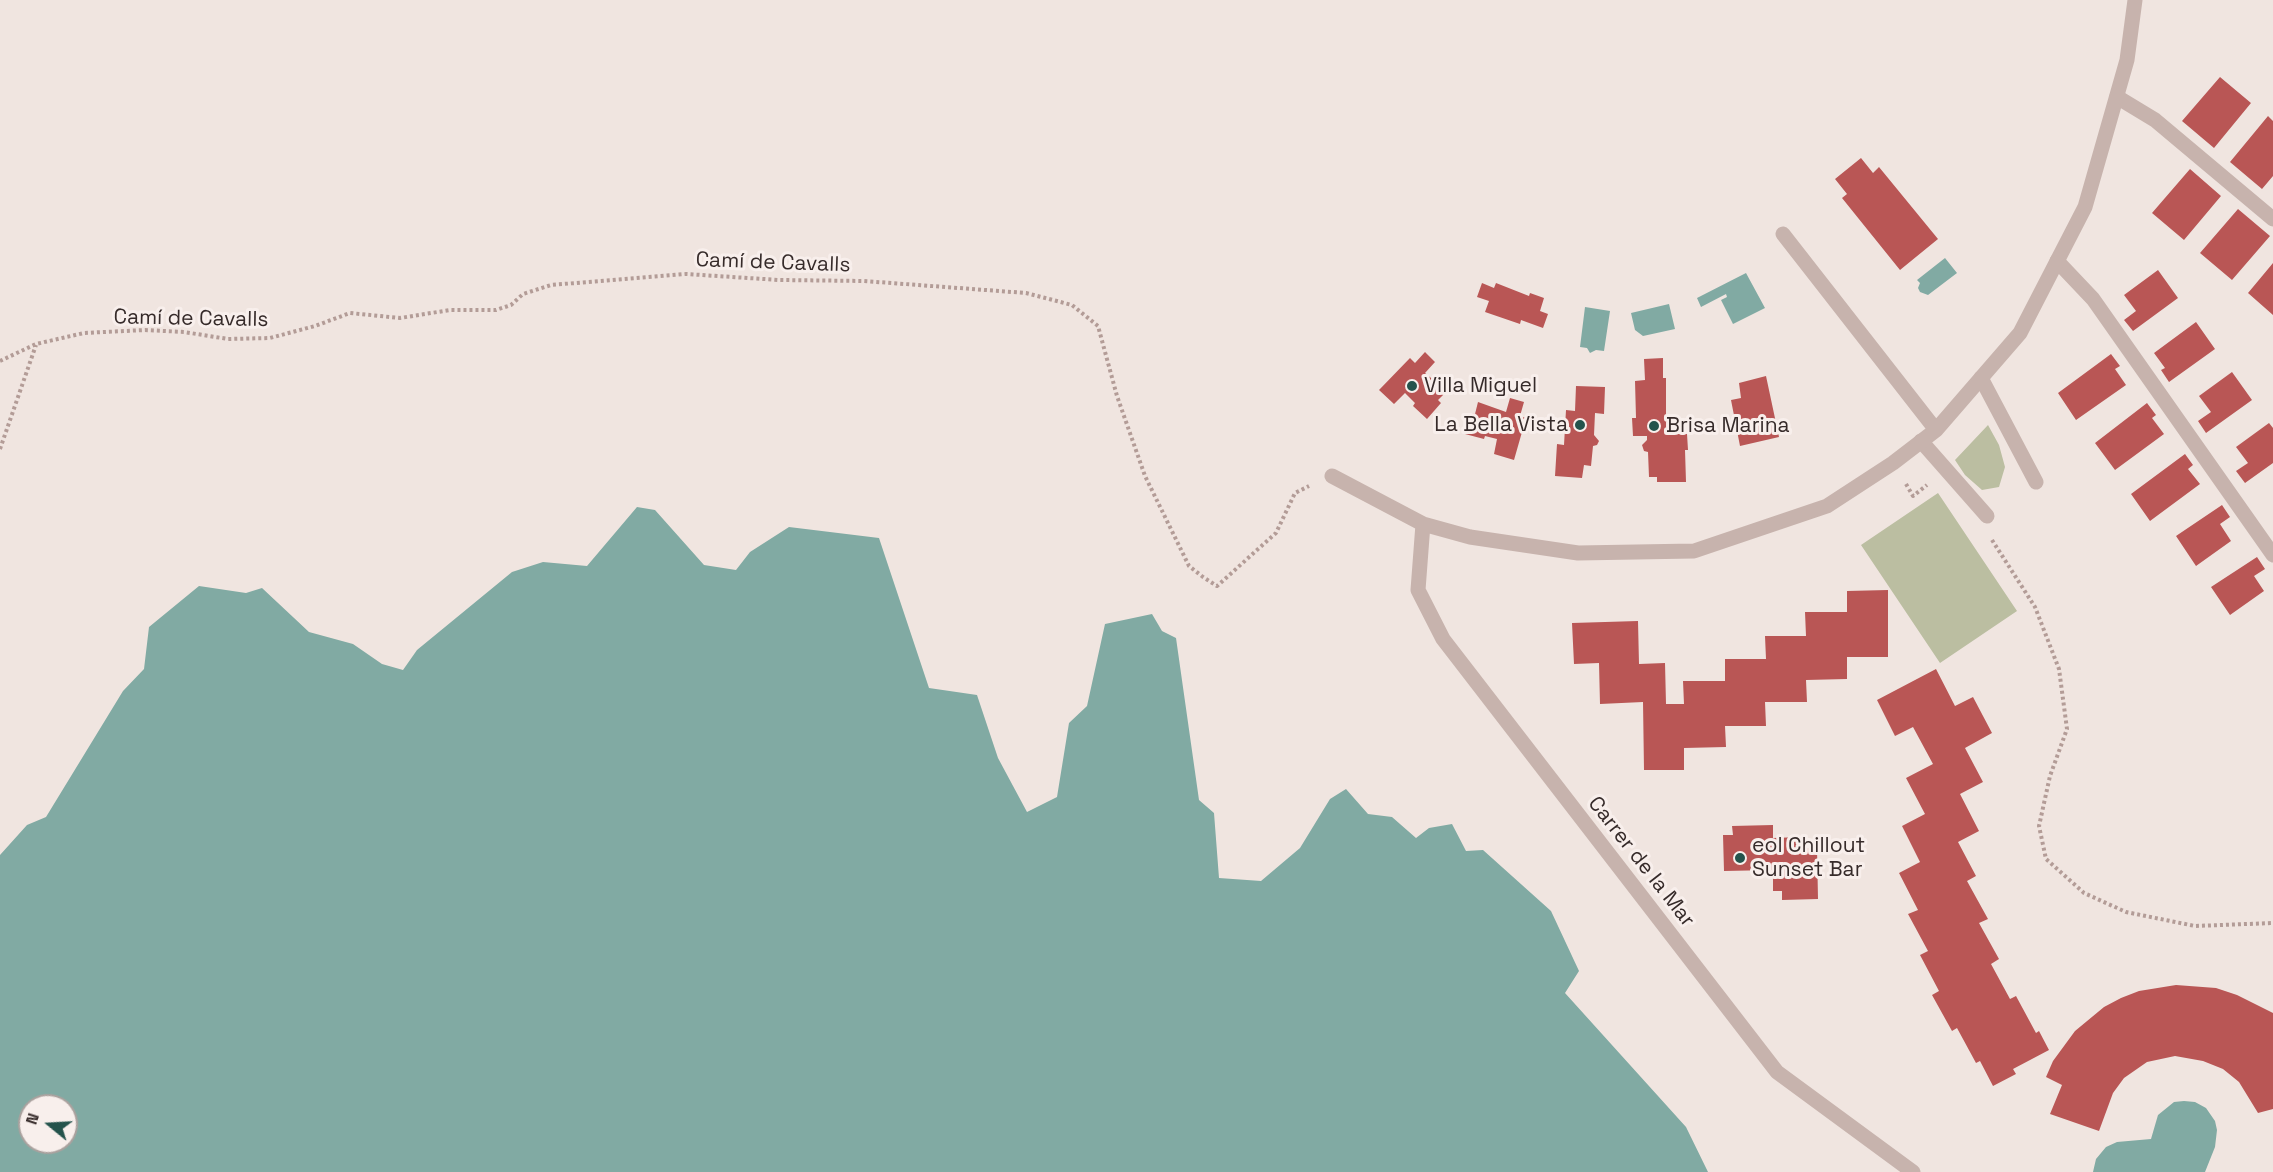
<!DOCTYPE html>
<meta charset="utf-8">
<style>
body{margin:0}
#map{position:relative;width:2273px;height:1172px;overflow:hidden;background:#f0e5e0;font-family:"Space Grotesk",sans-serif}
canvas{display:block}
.north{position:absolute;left:18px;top:1094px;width:60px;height:60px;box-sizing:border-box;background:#f8efec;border:2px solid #aaa19e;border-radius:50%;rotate:288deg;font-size:16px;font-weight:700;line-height:24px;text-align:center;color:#362b2a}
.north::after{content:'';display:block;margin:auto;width:21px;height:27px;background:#24534c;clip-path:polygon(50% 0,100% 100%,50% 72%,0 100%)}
</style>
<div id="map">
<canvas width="2273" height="1172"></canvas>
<div class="north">N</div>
</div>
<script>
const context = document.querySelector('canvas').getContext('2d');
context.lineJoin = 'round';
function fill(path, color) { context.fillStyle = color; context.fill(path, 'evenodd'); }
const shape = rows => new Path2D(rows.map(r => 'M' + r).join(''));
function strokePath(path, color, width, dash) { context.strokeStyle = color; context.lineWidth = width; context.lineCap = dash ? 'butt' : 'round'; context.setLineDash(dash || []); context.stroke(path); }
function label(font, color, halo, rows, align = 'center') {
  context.font = font + ' "Space Grotesk",sans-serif'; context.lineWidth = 6; context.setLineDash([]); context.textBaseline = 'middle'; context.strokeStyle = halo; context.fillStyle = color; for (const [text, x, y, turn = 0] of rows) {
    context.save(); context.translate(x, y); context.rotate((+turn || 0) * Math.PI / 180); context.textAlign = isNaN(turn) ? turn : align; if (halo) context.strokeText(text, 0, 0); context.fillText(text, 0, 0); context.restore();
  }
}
const green = shape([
 [1988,425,1999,445,2005,467,1999,487,1982,490,1965,475,1955,460],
 [1938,493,2017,611,1940,663,1861,545]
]);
const water = shape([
 [1945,258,1957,273,1928,295,1920,292,1918,288,1920,283,1917,280],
 [1746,273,1765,308,1733,324,1721,300,1727,297,1726,294,1701,307,1697,298],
 [1669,304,1675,329,1643,336,1635,330,1631,313],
 [1585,307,1610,311,1604,351,1596,350,1590,353,1587,348,1580,347],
 [637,507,655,510,704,565,736,570,750,552,789,527,879,538,929,688,977,695,998,758,1027,812,1057,797,1069,723,1087,706,1105,624,1152,614,1162,631,1176,638,1199,800,1214,813,1219,878,1261,881,1300,848,1330,799,1346,789,1368,814,1392,817,1416,838,1429,828,1452,824,1466,851,1483,850,1551,911,1579,971,1565,993,1686,1127,1708,1172,0,1172,0,855,27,825,46,817,123,691,144,669,149,627,199,586,246,593,262,588,309,632,353,644,382,664,403,670,417,650,512,572,543,562,587,566],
 [30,1106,66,1106,66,1142,30,1142],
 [2184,1101,2195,1102,2206,1108,2215,1121,2217,1130,2215,1147,2205,1172,2093,1172,2096,1159,2106,1147,2117,1142,2151,1139,2158,1115,2174,1102]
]);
const building = shape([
 [2220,77,2251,103,2214,148,2182,121],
 [2268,116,2273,121,2273,176,2262,189,2230,162],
 [1861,158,1873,173,1879,167,1938,239,1900,270,1842,198,1847,194,1835,179],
 [2190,169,2221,196,2184,240,2152,213],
 [2238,209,2270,236,2232,280,2200,253],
 [2273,263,2273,315,2248,293],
 [2158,270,2178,298,2133,331,2124,320,2136,311,2124,295],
 [1482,283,1494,288,1496,283,1529,296,1530,293,1544,298,1540,311,1548,314,1543,328,1521,320,1520,324,1485,312,1489,301,1477,297],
 [2196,322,2215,349,2169,382,2161,370,2165,368,2154,353],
 [1425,352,1435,362,1425,373,1447,391,1438,400,1441,403,1427,419,1413,406,1415,403,1405,393,1394,404,1379,390,1410,358,1415,363],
 [2111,354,2120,366,2115,369,2126,385,2076,420,2058,393],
 [1663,358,1663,378,1666,378,1666,417,1675,417,1675,434,1687,434,1688,450,1685,450,1686,482,1657,482,1657,477,1649,477,1648,452,1644,451,1642,445,1647,440,1647,436,1633,436,1632,418,1636,418,1635,381,1645,380,1644,359],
 [2232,372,2252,400,2206,433,2198,421,2211,412,2199,396],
 [1766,376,1779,437,1740,446,1731,400,1741,398,1739,383],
 [1576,386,1605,387,1604,414,1595,413,1594,435,1599,441,1597,445,1593,446,1591,466,1584,465,1582,478,1555,476,1557,444,1564,445,1566,410,1575,411],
 [1510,398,1524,402,1520,416,1526,418,1514,460,1494,454,1497,439,1485,436,1484,439,1465,434,1471,413,1475,414,1478,402,1506,412],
 [2147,403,2156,415,2152,418,2164,434,2115,470,2095,443],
 [2269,423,2273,428,2273,463,2245,483,2236,471,2248,463,2236,447],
 [2185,454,2193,465,2188,469,2200,484,2150,521,2131,494],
 [2222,505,2230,517,2220,524,2231,541,2196,566,2176,536],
 [2257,557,2265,569,2254,576,2264,591,2230,615,2211,587],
 [1888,590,1888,657,1847,657,1847,679,1806,680,1807,702,1765,702,1766,726,1725,726,1726,747,1684,748,1684,770,1644,770,1643,702,1600,704,1599,663,1574,664,1572,623,1638,621,1639,664,1665,663,1666,704,1684,704,1683,681,1725,681,1725,659,1766,659,1765,636,1806,636,1805,612,1847,612,1847,591],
 [1936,669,1955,706,1973,697,1992,733,1965,748,1983,782,1960,794,1979,831,1958,842,1976,876,1967,881,1988,919,1979,923,1999,959,1991,964,2010,999,2016,996,2036,1033,2039,1031,2049,1050,2013,1069,2016,1074,1993,1086,1980,1061,1976,1063,1957,1028,1952,1031,1932,995,1939,991,1920,955,1928,951,1908,914,1918,910,1899,873,1920,862,1902,826,1925,814,1906,778,1933,764,1913,727,1895,736,1877,700],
 [1773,825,1773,838,1801,837,1802,848,1817,848,1818,899,1782,900,1782,891,1773,891,1773,870,1724,871,1723,835,1733,835,1732,826],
 [2176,985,2216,988,2237,995,2273,1013,2273,1109,2258,1113,2239,1082,2223,1069,2203,1061,2175,1056,2147,1062,2124,1078,2113,1093,2099,1131,2050,1114,2062,1085,2046,1077,2053,1061,2075,1031,2104,1007,2121,998,2139,991]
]);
const path = shape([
 [0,361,36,344,84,333,145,330,184,332,228,339,270,338,315,326,350,313,400,318,450,310,496,310,511,305,523,294,551,285,686,274,779,280,864,281,1026,293,1072,305,1098,326,1117,396,1145,476,1189,566,1203,577,1217,586,1276,533,1295,493,1309,486],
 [0,449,36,345],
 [1906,484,1913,496,1927,485],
 [1992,540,2035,607,2059,669,2067,729,2050,776,2039,826,2046,859,2084,893,2126,912,2195,926,2273,923]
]);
const service = shape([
 [2117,97,2155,120,2273,219],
 [2057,261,2093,299,2273,555],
 [1981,378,2036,482],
 [1921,441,1987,516]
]);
const minor = shape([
 [1783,234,1936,430],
 [1332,476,1423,524,1470,537,1578,553,1694,551,1827,506,1893,463,1936,430,2020,333,2085,207,2127,60,2135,0],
 [1423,524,1418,590,1443,639,1777,1072,1913,1172]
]);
const markers = [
 [1412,386,6,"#24534c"],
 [1580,425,6,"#24534c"],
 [1654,426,6,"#24534c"],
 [1740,858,6,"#24534c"]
];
const streetNames = [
 ["Camí de Cavalls",773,263,2],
 ["Camí de Cavalls",191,319,1],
 ["Carrer de la Mar",1641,862,52]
];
const poiNames = [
 ["Villa Miguel",1424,386],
 ["La Bella Vista",1568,425,"right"],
 ["Brisa Marina",1666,426],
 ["eol Chillout",1752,846],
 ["Sunset Bar",1752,870]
];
fill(green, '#bbbea1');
fill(water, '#81aaa3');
fill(building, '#b95655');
strokePath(path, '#b39c97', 4, [3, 3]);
strokePath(service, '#c7b3ad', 15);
strokePath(minor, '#c7b3ad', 15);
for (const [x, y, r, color] of markers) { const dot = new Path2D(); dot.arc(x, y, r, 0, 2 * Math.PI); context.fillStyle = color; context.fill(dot); strokePath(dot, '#f8efec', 2); }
label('21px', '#362b2a', '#f8efec', streetNames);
label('21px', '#362b2a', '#f8efec', poiNames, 'left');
</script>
